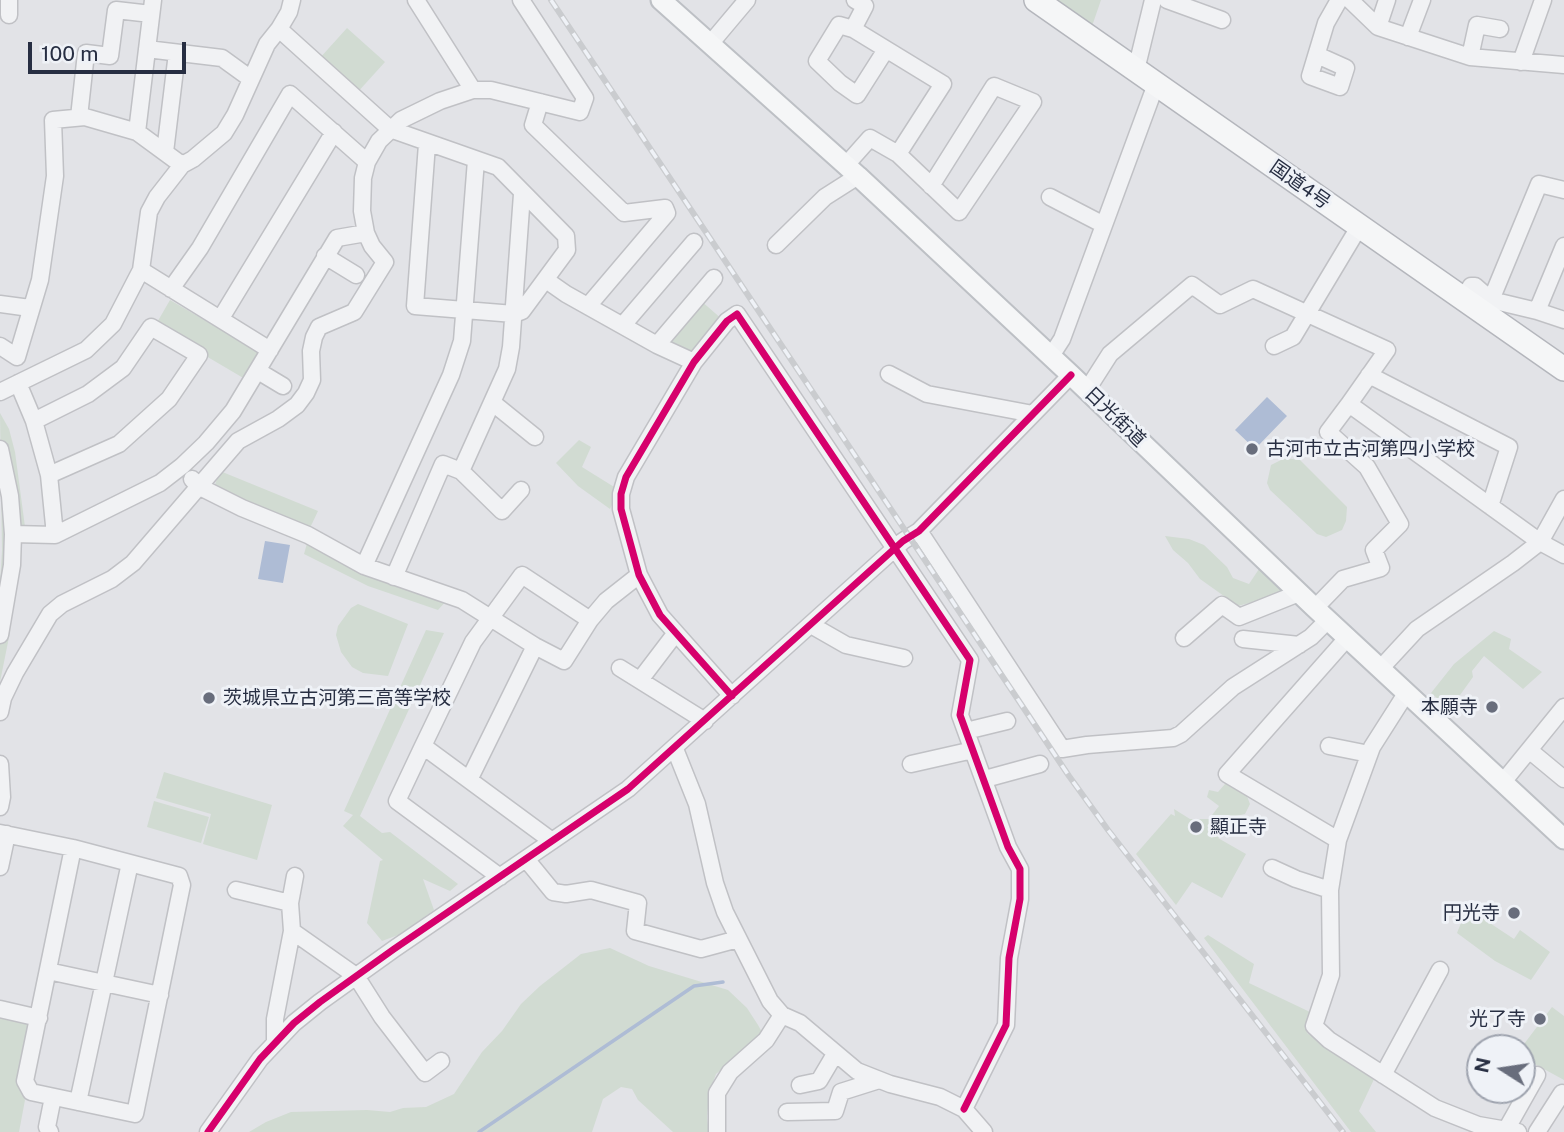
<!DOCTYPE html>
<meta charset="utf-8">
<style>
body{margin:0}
#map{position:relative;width:1564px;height:1132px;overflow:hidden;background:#e2e3e7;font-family:"Public Sans",sans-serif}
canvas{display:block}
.north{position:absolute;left:1466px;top:1034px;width:70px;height:70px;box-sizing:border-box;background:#eff2f7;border:2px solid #9fa4af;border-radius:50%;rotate:282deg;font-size:19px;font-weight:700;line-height:28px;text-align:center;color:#272e42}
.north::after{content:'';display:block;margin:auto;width:24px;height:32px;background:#686d7c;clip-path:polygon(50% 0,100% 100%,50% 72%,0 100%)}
.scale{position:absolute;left:28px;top:42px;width:158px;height:32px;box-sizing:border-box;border:4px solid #272e42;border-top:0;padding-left:9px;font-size:21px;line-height:24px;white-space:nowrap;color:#272e42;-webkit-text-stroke:5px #eff2f7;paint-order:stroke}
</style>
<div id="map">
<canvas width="1564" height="1132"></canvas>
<div class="north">N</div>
<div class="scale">100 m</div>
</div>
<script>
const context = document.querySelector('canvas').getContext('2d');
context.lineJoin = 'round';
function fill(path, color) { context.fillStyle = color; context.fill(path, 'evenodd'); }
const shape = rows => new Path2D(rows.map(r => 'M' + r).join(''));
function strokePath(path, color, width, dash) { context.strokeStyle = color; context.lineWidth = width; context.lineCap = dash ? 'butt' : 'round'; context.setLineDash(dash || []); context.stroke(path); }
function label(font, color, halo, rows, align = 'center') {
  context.font = font + ' "Public Sans","Noto Sans JP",sans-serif'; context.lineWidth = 6; context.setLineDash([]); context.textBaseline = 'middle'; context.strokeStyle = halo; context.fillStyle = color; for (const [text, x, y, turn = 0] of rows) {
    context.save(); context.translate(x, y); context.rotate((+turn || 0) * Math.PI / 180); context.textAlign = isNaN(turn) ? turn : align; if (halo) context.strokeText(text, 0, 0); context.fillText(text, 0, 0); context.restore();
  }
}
const green = shape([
 [1049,0,1101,0,1091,29],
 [347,28,385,62,356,94,319,59],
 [170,300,261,353,245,379,155,326],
 [700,300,723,320,693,359,662,344],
 [0,413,9,429,15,452,25,527,0,618,10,632,0,682,0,584,2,551],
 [579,440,591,447,582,467,619,490,610,509,578,486,556,463],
 [1285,458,1300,460,1347,507,1346,521,1342,530,1326,537,1317,534,1270,490,1267,483,1271,465],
 [220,471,318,511,309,530,213,490],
 [1165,536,1189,539,1204,545,1227,567,1233,578,1249,584,1261,566,1289,592,1238,606,1200,579,1188,563,1173,550],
 [308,540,447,600,438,610,368,586,304,554],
 [358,604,408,624,388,676,363,673,352,667,341,652,336,635,338,626,351,608],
 [426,630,444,633,360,816,382,833,390,832,458,884,450,891,423,879,434,910,401,934,382,941,367,923,380,861,383,860,343,826,353,815,344,811],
 [1494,631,1511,639,1509,649,1542,672,1523,689,1484,656,1472,671,1473,677,1450,709,1431,693,1454,664],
 [164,772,272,805,257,860,203,844,211,814,156,798],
 [1231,782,1245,791,1250,804,1245,814,1231,817,1227,833,1218,838,1246,854,1222,898,1192,882,1176,905,1136,854,1171,814,1175,816,1174,809,1190,819,1209,819,1219,806,1207,797,1209,790,1218,792,1225,784],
 [154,801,209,817,201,843,147,827],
 [1467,908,1514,939,1520,930,1550,952,1531,980,1495,961,1457,933],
 [1208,935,1254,964,1249,983,1310,1012,1307,1033,1376,1075,1359,1111,1376,1132,1351,1132,1204,938],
 [610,948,649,966,728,990,747,1008,758,1025,763,1034,716,1074,709,1094,707,1118,709,1132,673,1132,638,1100,632,1089,621,1087,603,1099,592,1132,249,1132,266,1122,291,1112,367,1110,390,1112,403,1108,426,1107,454,1094,482,1052,502,1031,521,1004,540,986,581,954],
 [1552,1007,1564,1016,1564,1080,1522,1057,1521,1048],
 [0,1014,34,1021,19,1086,25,1100,19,1132,0,1132]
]);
const water = shape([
 [1267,397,1287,416,1255,449,1235,430],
 [265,541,290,545,283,583,258,579]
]);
const stream = shape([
 [479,1132,694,986,723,982]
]);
const minor = shape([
 [416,0,473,90],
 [1167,0,1222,20],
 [1350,0,1378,27,1470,57,1564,65],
 [9,15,9,0],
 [1378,27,1387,0],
 [279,29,390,129,498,167,566,236,567,250,522,311,514,314,415,306,427,144],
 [853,29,839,25,817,61,840,83,857,95,885,51],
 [1408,37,1422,0],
 [710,44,747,0],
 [147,49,222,58,251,79],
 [1317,55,1346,68,1340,87,1310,76,1326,23,1339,0],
 [1470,57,1477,25,1500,29],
 [1521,62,1543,0],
 [1136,70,1153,0],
 [540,102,533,125,624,213,665,208,667,213,588,306],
 [79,117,86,53,110,56,116,10,151,14],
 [137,132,153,0],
 [165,152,177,53],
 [898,154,959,212,1033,102,994,86,931,186],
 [476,160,462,341,451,375,364,566,462,600,535,646,564,661,590,620,606,601,639,575],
 [367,162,379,141,401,120,440,101,473,90,491,90,580,112,585,98,521,0],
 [846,165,870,138,898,154,943,84,853,29,865,6,855,0],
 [1050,197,1104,225],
 [776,245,825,197,858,176],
 [325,256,356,275],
 [141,270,270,350],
 [546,280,566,294,657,345,694,362],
 [1463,299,1471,286,1475,286,1491,300,1537,311,1564,246],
 [1491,300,1539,184,1564,190],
 [0,304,30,308],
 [1537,311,1564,320],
 [221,318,334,132],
 [623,325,694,242],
 [657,345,714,278],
 [0,346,17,357,40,280,55,176,53,120,85,117,137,132,182,165],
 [1274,346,1293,337,1359,227],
 [1051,356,1062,339,1156,84],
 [258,371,283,386],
 [889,374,927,394,1033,414],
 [1369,375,1509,447,1490,506],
 [18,383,34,421,49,475,55,535],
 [1087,390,1110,354,1192,285,1220,305,1253,289,1387,350,1349,404,1540,542,1564,555],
 [0,392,86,350,113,324,141,270,149,212,157,197,182,165,193,159,224,133,235,115,267,44,279,29,289,12,292,0],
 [493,403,535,437],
 [34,421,88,394,123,368,151,327,199,355,169,399,119,444,49,475],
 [0,449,10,496,13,534,12,565,0,635],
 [461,471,502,511,521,490],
 [192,479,198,486,242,508,308,535,364,566],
 [919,531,1062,749,1087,745,1173,738,1181,734,1233,687,1311,637,1328,620],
 [13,534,55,535,160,483,182,466,206,443,233,411,337,238,366,233,362,211,363,178,367,162,290,94,200,248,171,289],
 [394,577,443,464,461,471,507,369,511,347,522,194],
 [1315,608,1343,579,1381,568,1374,550,1400,524,1367,467,1328,432,1349,404],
 [811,625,846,645,904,658],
 [1184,638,1222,605,1239,617,1299,593],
 [1243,639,1299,645],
 [620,668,705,721],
 [1380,669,1417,629,1513,563,1540,542,1564,499],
 [640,680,675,634],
 [1407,692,1372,747,1338,840,1330,890,1331,975,1314,1026,1329,1040,1435,1108,1478,1125,1518,1132],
 [732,696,660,615,639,575,621,509,621,494,626,477,694,362,727,321,737,314,970,660,960,715,1008,847,1020,869,1020,899,1009,958,1006,1025,964,1109],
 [0,712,3,698,15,673,50,614,62,604,112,579,133,563,238,441,278,419,297,405,306,393,312,380,311,351,314,337,319,327,354,312,385,262,372,246,366,233],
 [966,731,1007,721],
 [423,746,397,801,500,877],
 [1329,746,1369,754],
 [675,749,697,804,715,883,725,912,770,1001,782,1015,800,1023,857,1071,890,1084,940,1097,964,1109,984,1132],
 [1529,750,1564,779],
 [0,764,2,797,0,807],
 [911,764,973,750],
 [985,779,1040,764],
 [469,780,535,646],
 [1503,782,1564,707],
 [0,833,73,848,179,876,182,885,135,1114,31,1092,25,1081,73,848],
 [1338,840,1227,774,1348,637],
 [552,841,423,746,473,642,522,575,590,620],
 [526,859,553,892,566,894,591,890,638,903,635,931,701,949,738,939],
 [0,867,7,834],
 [1272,868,1296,879,1330,890],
 [295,876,290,903,292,931,356,976,382,1017,425,1073,441,1061],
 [236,890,290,903],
 [48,971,160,995],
 [0,1009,39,1018],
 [275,1042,275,1019,292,931],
 [1383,1075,1440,970],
 [800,1085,819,1081,835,1054],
 [78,1102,130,863],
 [787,1112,835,1111,841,1092,879,1080],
 [1506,1130,1537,1075],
 [50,1132,47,1127,53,1097],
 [208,1132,260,1059,294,1023,320,1002,394,949,628,789,903,541,919,531,1071,375],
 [717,1132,717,1093,730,1072,766,1040,782,1015],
 [1537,1132,1562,1093]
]);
const major = shape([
 [661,0,858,176,1071,375,1315,608,1564,839]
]);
const highway = shape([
 [1036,0,1564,369]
]);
const rail = shape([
 [551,0,1069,776,1108,830,1343,1132]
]);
const cycleway = shape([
 [732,696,660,615,639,575,621,509,621,494,626,477,694,362,727,321,737,314,970,660,960,715,1008,847,1020,869,1020,899,1009,958,1006,1025,964,1109],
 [208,1132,260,1059,294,1023,320,1002,394,949,628,789,903,541,919,531,1071,375]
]);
const markers = [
 [1252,449,7,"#686d7c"],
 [209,698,7,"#686d7c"],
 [1492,707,7,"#686d7c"],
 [1196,827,7,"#686d7c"],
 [1514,913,7,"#686d7c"],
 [1540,1019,7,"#686d7c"]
];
const streetNames = [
 ["国道4号",1300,185,35],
 ["日光街道",1115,417,44]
];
const poiNames = [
 ["古河市立古河第四小学校",1266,449],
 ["茨城県立古河第三高等学校",223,698],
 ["本願寺",1478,707,"right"],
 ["顯正寺",1210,827],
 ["円光寺",1500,913,"right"],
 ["光了寺",1526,1019,"right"]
];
fill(green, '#d1dbd2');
fill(water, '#aebcd5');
strokePath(stream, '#aebcd5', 3.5);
strokePath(minor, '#c0c1c5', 19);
strokePath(major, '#bdc0c5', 23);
strokePath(highway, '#b4b6bc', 26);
strokePath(minor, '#f1f2f4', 16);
strokePath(major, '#f5f6f7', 19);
strokePath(highway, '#f5f6f7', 23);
strokePath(rail, '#cacccf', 6);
strokePath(rail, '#eff2f7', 3.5, [10]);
strokePath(cycleway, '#d6006c', 7);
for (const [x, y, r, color] of markers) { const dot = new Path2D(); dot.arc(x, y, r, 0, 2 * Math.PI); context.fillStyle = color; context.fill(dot); strokePath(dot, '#eff2f7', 2.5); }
label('19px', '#272e42', '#eff2f7', streetNames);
label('19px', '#272e42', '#eff2f7', poiNames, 'left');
</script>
